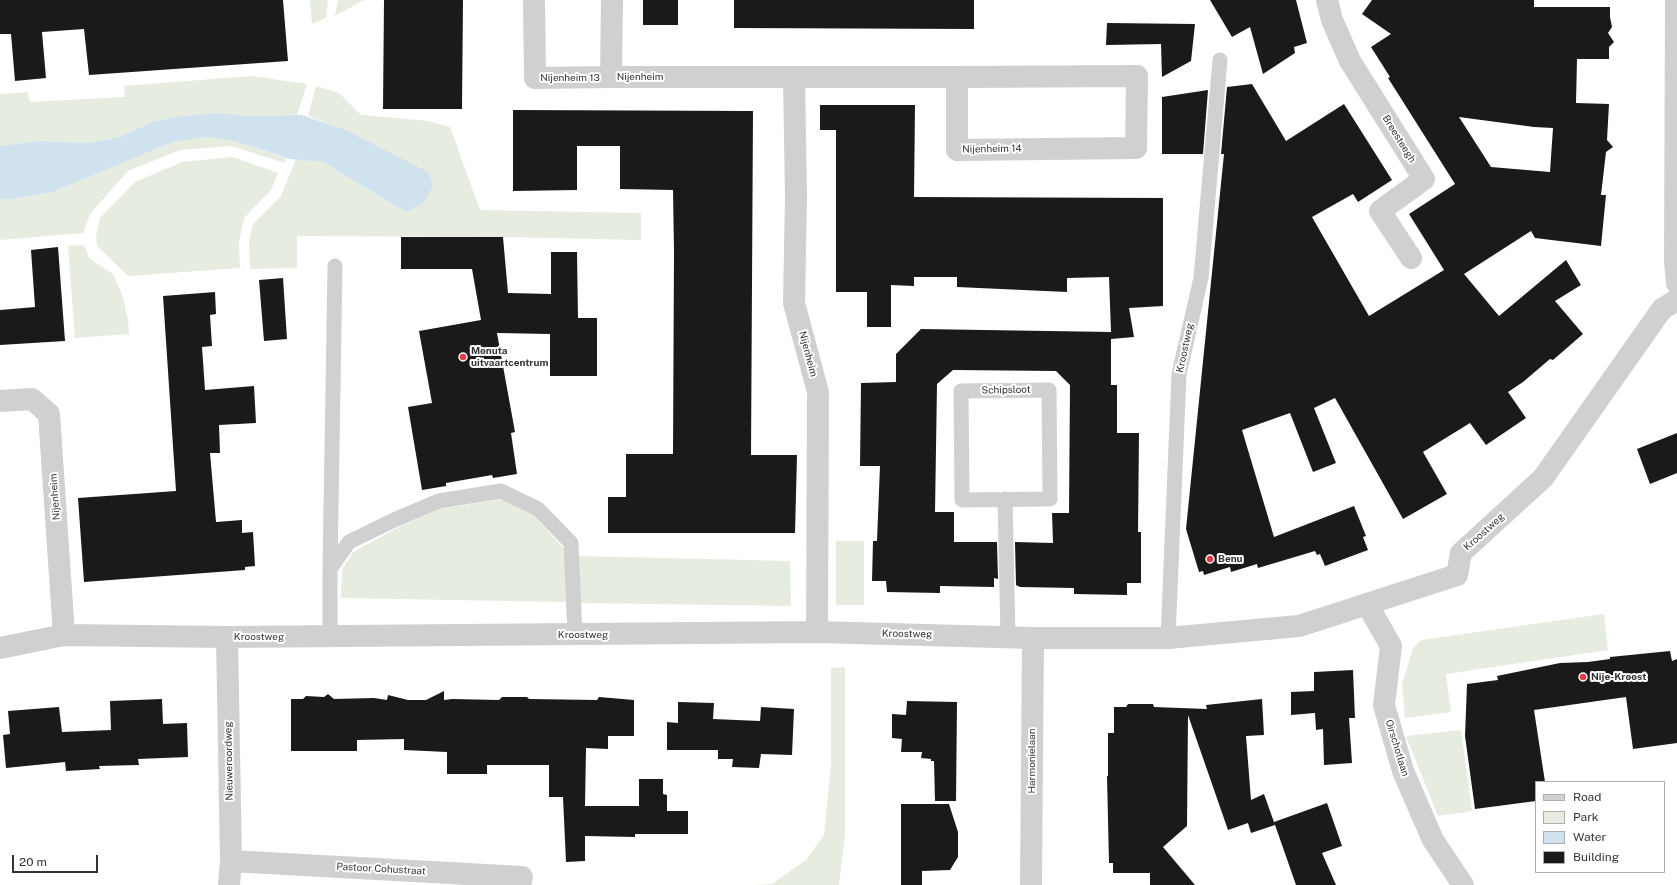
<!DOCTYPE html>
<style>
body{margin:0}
#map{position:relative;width:1677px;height:885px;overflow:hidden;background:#fff;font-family:"Public Sans",sans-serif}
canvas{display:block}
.legend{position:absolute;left:1535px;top:781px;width:130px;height:92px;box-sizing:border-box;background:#fff;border:1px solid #adadad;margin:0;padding:5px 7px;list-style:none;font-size:12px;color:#333}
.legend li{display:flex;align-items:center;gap:8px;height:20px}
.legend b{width:20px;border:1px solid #adadad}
.scale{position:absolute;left:12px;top:855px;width:86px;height:18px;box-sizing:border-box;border:2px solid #333;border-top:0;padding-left:5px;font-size:12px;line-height:14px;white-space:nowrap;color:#333;-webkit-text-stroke:3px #fff;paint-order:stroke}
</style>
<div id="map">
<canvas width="1677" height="885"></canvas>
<ul class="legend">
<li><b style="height:5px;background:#d0d0d0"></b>Road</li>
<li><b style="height:11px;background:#e6ecdf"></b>Park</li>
<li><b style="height:11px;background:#cfe2ee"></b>Water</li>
<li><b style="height:11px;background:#1a1a1a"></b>Building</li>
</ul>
<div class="scale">20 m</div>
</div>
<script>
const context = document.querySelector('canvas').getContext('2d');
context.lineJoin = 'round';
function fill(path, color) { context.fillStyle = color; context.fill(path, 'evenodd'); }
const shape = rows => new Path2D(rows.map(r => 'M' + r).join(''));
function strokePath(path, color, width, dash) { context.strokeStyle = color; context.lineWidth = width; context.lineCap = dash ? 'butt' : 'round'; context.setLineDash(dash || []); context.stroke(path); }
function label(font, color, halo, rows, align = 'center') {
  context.font = font + ' "Public Sans",sans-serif'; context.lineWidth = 4; context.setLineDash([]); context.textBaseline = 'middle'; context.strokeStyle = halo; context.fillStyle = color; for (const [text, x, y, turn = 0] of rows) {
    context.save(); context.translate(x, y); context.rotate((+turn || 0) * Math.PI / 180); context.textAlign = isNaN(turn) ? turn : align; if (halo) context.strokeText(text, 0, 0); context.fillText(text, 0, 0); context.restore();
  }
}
const green = shape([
 [310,0,328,0,326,18,312,24],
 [338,0,364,0,335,16],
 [251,76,307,84,297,115,250,116,222,113,155,121,119,137,88,143,37,141,0,146,0,94,28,92,30,102,125,97,124,86],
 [316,86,339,93,361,115,428,121,450,127,480,210,641,213,641,240,503,237,297,236,297,268,250,269,249,242,253,224,281,196,296,159,323,162,406,212,346,130,308,116],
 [206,137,235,141,286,158,285,163,231,146,180,150,128,171,90,214,83,233,0,240,0,198,6,200,53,192,173,142],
 [233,157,278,173,271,190,244,218,239,242,240,268,128,276,97,246,96,237,100,218,135,182,182,162],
 [84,245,89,258,113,274,123,297,128,319,129,334,75,338,68,246],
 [502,499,534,516,565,550,566,602,341,598,342,570,353,552,399,527,440,509],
 [836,541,864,541,864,605,836,605],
 [579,556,790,561,791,606,580,603],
 [1604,614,1608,650,1446,674,1451,712,1405,718,1402,684,1413,648,1421,640],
 [845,667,845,835,839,885,751,885,772,884,806,860,824,835,831,765,831,668],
 [1461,730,1472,811,1438,816,1406,736]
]);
const water = shape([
 [222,113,250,116,302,115,346,130,428,172,433,186,422,204,406,212,323,162,290,159,235,141,206,137,173,142,53,192,6,200,0,198,0,146,37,141,88,143,119,137,155,121,184,116]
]);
const building = shape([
 [0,0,283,0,288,61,89,75,84,29,42,32,46,78,15,81,11,34,0,34],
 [384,0,463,0,462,109,383,109],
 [643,0,678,0,678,25,643,25],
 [734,0,974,0,974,29,734,28],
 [1210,0,1296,0,1307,43,1294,47,1295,53,1263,74,1250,27,1232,37],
 [1372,0,1534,0,1534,7,1610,7,1610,17,1612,27,1608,33,1614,42,1609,47,1609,59,1577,59,1576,103,1609,104,1607,140,1613,147,1606,152,1601,195,1606,195,1601,246,1535,238,1531,231,1464,274,1499,316,1566,260,1581,285,1555,301,1583,334,1553,360,1550,359,1523,382,1508,392,1526,418,1486,445,1470,423,1423,452,1447,494,1403,519,1335,398,1314,408,1336,463,1313,472,1290,413,1242,430,1274,537,1354,506,1366,536,1363,537,1368,550,1325,566,1320,554,1317,555,1315,551,1258,568,1257,564,1231,572,1230,567,1204,575,1203,571,1199,572,1186,529,1224,154,1221,154,1227,87,1252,84,1286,141,1344,104,1392,180,1358,202,1353,194,1312,217,1369,316,1444,270,1409,214,1455,184,1388,78,1390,77,1371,47,1391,34,1362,14],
 [1459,117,1534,127,1553,128,1550,172,1491,167],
 [1107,23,1195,24,1191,61,1162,77,1161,44,1106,45],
 [1208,90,1203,154,1162,154,1162,97],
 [820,105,915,105,914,197,1163,198,1163,306,1129,308,1134,337,1111,339,1111,385,1117,385,1117,433,1139,433,1138,532,1141,532,1141,583,1127,583,1127,595,1074,594,1074,588,1020,587,1016,585,1015,542,1053,543,1052,513,1069,513,1070,385,1056,371,953,370,937,384,935,512,954,512,954,542,997,542,998,579,994,578,994,587,940,586,940,593,887,592,886,581,872,581,873,541,877,541,880,466,860,466,861,383,896,382,896,354,921,329,1111,332,1109,277,1067,278,1067,292,957,287,957,277,914,277,914,286,891,285,891,327,867,327,867,292,836,292,836,130,820,130],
 [513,110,753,111,751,455,797,455,795,533,608,533,608,497,626,497,626,454,673,454,674,251,673,190,620,189,620,146,577,146,577,190,513,191],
 [401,237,503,237,508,293,551,294,551,252,577,252,578,318,597,318,597,376,550,376,550,334,497,333,515,432,511,433,517,474,493,478,492,475,446,483,446,486,422,490,408,407,432,403,419,331,481,320,472,269,401,269],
 [58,247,65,341,0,345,0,310,35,307,31,250],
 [283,278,287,339,264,341,259,280],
 [215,292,216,314,210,315,212,346,202,347,205,390,254,386,256,423,219,425,220,453,210,453,216,522,242,520,242,533,253,532,255,566,245,567,245,570,84,582,78,498,176,491,163,296],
 [1677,433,1677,473,1650,484,1637,449],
 [1670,651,1672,661,1677,659,1677,743,1633,749,1626,697,1534,710,1545,782,1536,782,1536,801,1475,809,1465,736,1467,684,1498,680,1497,676,1560,663,1588,662,1610,659,1610,657],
 [1353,670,1355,718,1349,718,1352,763,1324,765,1323,729,1316,730,1315,713,1291,715,1291,692,1314,691,1314,672],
 [444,691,444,700,452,699,499,700,502,697,527,697,529,699,597,700,599,697,634,700,634,736,608,736,608,749,586,748,585,806,639,806,639,779,663,779,663,794,667,795,667,811,688,811,688,834,635,834,635,837,585,836,585,861,566,862,563,797,549,797,549,765,487,765,487,774,447,774,447,752,404,750,404,739,357,740,357,751,291,751,291,699,303,699,306,696,324,697,328,694,334,699,374,698,387,700,388,695,408,700,426,700],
 [162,699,163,724,187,723,188,757,138,759,139,765,99,766,100,769,66,771,65,762,6,768,3,735,10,734,8,711,59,707,62,732,111,730,110,701],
 [1262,699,1264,735,1246,736,1251,800,1264,794,1275,825,1251,833,1248,823,1228,830,1188,715,1187,826,1163,847,1195,885,1150,885,1150,873,1113,873,1113,863,1109,863,1107,776,1108,776,1108,733,1114,733,1114,707,1126,707,1128,704,1153,704,1154,707,1207,709,1206,705],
 [907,701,957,702,956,801,935,801,934,761,931,761,931,759,921,758,922,752,901,752,902,739,892,738,892,714,906,715],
 [678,702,714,703,713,719,760,721,761,707,794,709,792,755,761,754,759,768,732,767,733,759,718,759,718,750,667,750,667,722,678,723],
 [1327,803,1342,846,1322,853,1336,885,1296,885,1274,822],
 [901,804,949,804,958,832,958,857,950,870,922,871,922,885,901,885]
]);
const service = shape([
 [1049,390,1050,499,962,500,961,391,1049,390],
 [1005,499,1008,637],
 [330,569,335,266],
 [330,636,330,569,349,542,394,520,439,501,501,491,538,509,571,543,575,635],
 [1168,638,1179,374,1201,278,1220,60]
]);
const minor = shape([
 [534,0,535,78,611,77],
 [612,0,611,77,957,77],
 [1327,0,1332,20,1350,61,1424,179,1380,211,1411,258],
 [1676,0,1675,263,1677,283],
 [1137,76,1136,148,957,150,957,77,1137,76],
 [794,77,796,197,794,303,818,392,817,632],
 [0,401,32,399,49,414,64,635],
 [1367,604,1391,646,1384,705,1403,771,1433,840,1463,885],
 [227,637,231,861,229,885],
 [0,648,64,635,227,637,817,632,1033,638,1168,638,1299,626,1457,575,1461,553,1543,478,1662,309,1677,300],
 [231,861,522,877,520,885],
 [1031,885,1033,638]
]);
const markers = [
 [463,357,4,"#e63946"],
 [1210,559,4,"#e63946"],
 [1583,677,4,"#e63946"]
];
const streetNames = [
 ["Nijenheim",640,77],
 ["Nijenheim 13",570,78],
 ["Breesteegh",1399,139,58],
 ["Nijenheim 14",992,149,-1],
 ["Kroostweg",1185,348,-78],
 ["Nijenheim",808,354,75],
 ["Schipsloot",1006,390,-1],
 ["Nijenheim",55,497,-94],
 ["Kroostweg",1484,532,-42],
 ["Kroostweg",907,634,1],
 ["Kroostweg",583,635],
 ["Kroostweg",259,637],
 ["Oirschotlaan",1397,748,73],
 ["Nieuweroordweg",229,761,-91],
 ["Harmonielaan",1032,761,-90],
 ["Pastoor Cohustraat",381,869,3]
];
const poiNames = [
 ["Monuta",471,351],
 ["uitvaartcentrum",471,363],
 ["Benu",1218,559],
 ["Nije-Kroost",1591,677]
];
fill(green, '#e6ecdf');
fill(water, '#cfe2ee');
fill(building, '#1a1a1a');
strokePath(service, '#d0d0d0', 15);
strokePath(minor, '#d0d0d0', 22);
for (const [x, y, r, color] of markers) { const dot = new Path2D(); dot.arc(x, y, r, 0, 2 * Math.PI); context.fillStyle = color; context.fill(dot); strokePath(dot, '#fff', 1.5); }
label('10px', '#333', '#fff', streetNames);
label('bold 10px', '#333', '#fff', poiNames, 'left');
</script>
